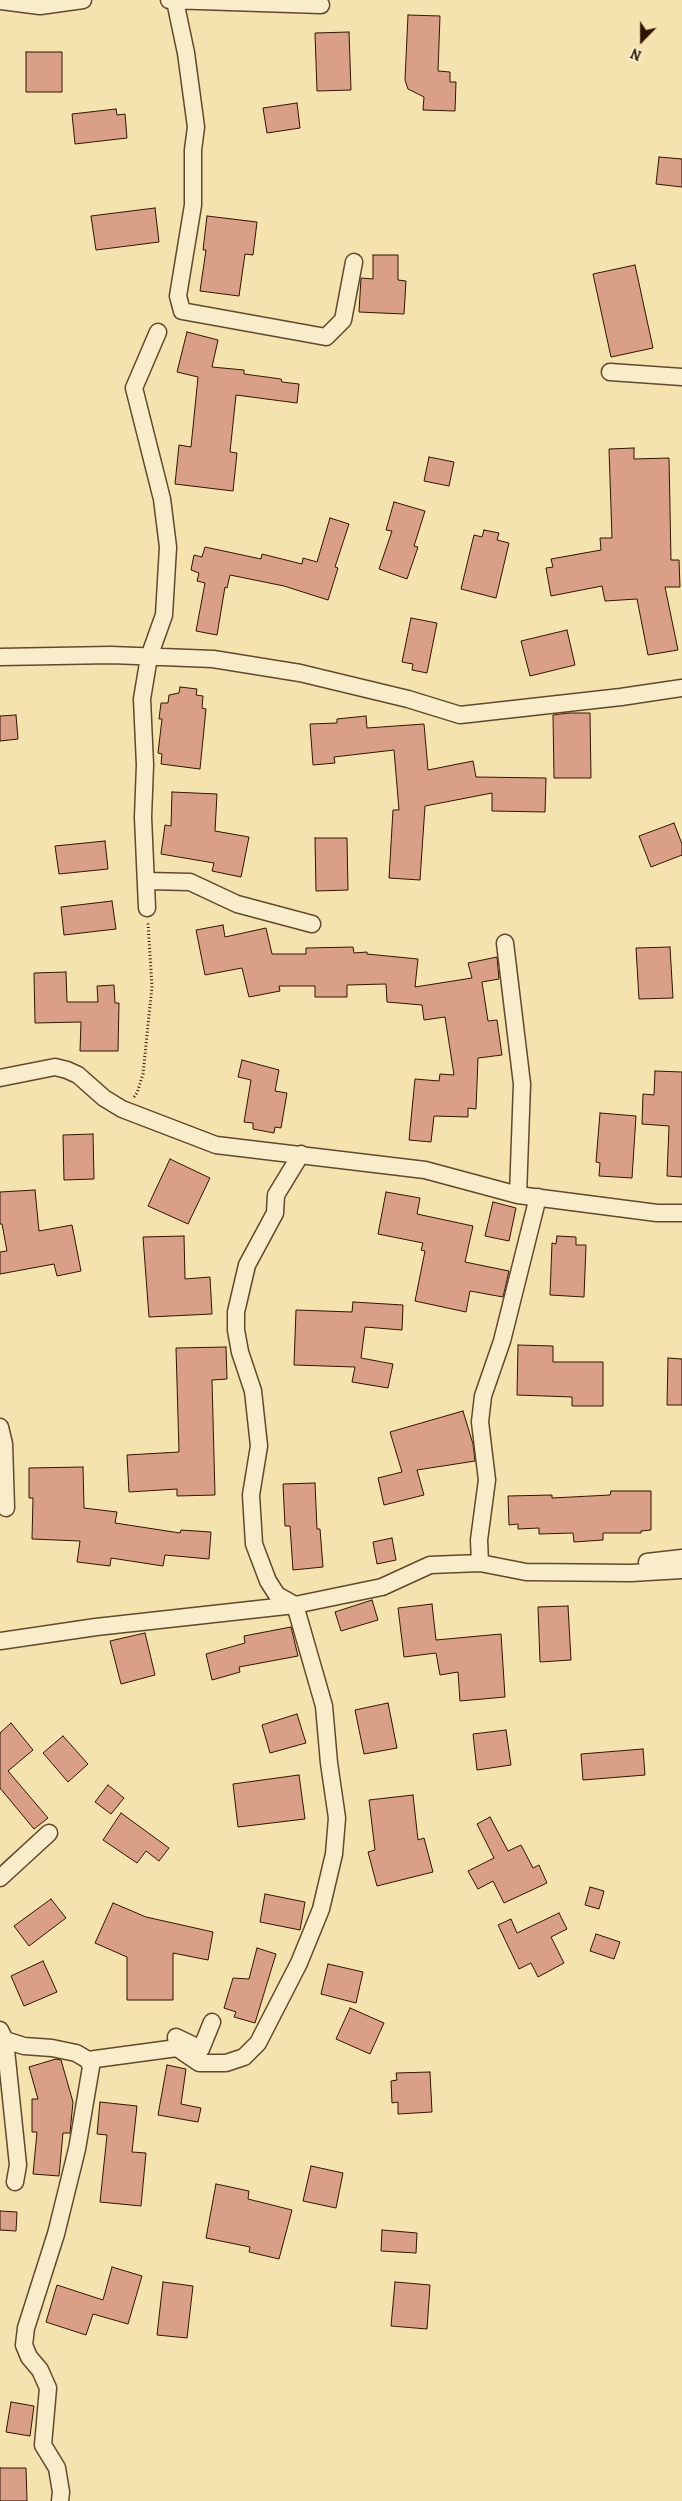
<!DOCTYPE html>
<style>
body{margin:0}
#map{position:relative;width:682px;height:2501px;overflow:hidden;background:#f4e2af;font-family:Alegreya,serif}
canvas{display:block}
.north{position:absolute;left:617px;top:15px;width:50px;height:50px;-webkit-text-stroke:4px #f8eccb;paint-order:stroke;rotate:202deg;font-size:14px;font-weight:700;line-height:20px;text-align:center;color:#321500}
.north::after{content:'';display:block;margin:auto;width:18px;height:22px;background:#321500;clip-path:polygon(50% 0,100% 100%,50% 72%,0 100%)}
</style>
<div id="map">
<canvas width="682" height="2501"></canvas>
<div class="north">N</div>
</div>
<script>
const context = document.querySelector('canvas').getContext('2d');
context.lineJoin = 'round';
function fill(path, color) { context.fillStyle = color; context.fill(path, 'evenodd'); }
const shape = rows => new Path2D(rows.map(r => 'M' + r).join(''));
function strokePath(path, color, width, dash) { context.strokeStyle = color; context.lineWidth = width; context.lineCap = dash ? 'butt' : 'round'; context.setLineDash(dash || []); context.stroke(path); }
const building = shape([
 [408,15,440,16,438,71,450,72,450,82,456,82,455,111,423,110,424,97,408,89,405,80,408,15],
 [349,32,351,90,317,91,315,33,349,32],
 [26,52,62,52,62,92,26,92,26,52],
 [297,103,300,128,267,133,263,108,297,103],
 [116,109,117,115,125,114,127,138,75,144,72,114,116,109],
 [659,157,682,159,682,187,656,184,659,157],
 [155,208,159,242,96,250,91,216,155,208],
 [207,216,257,222,253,255,245,254,239,296,200,291,206,250,203,250,207,216],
 [373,255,398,255,398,280,406,281,404,314,359,312,361,278,373,279,373,255],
 [635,265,653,348,611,357,593,274,635,265],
 [187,332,218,340,212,367,244,370,244,374,281,379,282,382,299,384,297,403,236,395,230,452,237,453,233,491,175,484,179,445,191,447,198,377,177,372,187,332],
 [634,448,634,459,669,458,671,560,679,560,680,587,665,587,678,650,648,655,637,599,605,601,602,586,551,596,546,568,553,567,551,559,601,550,600,538,612,538,609,449,634,448],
 [429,457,454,462,449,486,424,481,429,457],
 [394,502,425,511,414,546,418,547,407,579,379,569,392,531,386,530,394,502],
 [330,518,349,524,335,567,338,568,328,600,284,586,230,575,227,588,225,587,217,635,196,631,205,583,197,581,199,573,191,570,194,555,202,557,205,547,261,559,262,554,302,564,303,558,317,562,330,518],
 [484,530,499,533,497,540,509,543,496,598,461,589,474,535,482,537,484,530],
 [411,618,437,623,427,673,412,670,413,664,402,662,411,618],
 [567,630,575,665,530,676,521,641,567,630],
 [180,687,197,689,196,695,203,696,202,708,206,709,200,769,161,764,162,754,158,753,162,719,159,719,161,703,168,703,169,695,179,693,180,687],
 [568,713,590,713,591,778,554,778,553,715,568,713],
 [16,715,18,739,0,741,0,716,16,715],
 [366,716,367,728,424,724,428,770,473,761,476,777,546,778,545,812,492,811,492,793,425,806,420,880,389,878,393,810,399,810,394,750,334,757,335,763,313,765,310,724,337,723,337,719,366,716],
 [172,792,217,794,215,831,249,837,241,877,212,871,214,863,161,854,165,825,171,826,172,792],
 [674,823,682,844,682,855,651,867,639,836,674,823],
 [315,838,347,838,348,890,316,891,315,838],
 [105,841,108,869,59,874,55,846,105,841],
 [112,901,116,929,64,935,61,907,112,901],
 [223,925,225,937,266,928,272,954,306,954,306,948,353,947,354,953,367,952,367,954,418,959,415,987,472,978,468,963,497,957,499,979,482,982,488,1021,497,1020,502,1055,478,1058,476,1109,468,1108,468,1117,434,1116,431,1142,409,1140,415,1079,439,1081,440,1074,454,1075,445,1017,424,1020,422,1005,387,1002,386,984,347,985,347,997,315,997,315,986,279,986,280,991,249,997,242,968,205,975,196,930,223,925],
 [670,947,673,998,639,999,636,948,670,947],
 [66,972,67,1002,98,1002,97,986,114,985,115,1003,119,1003,118,1051,80,1051,81,1022,35,1023,34,973,66,972],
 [242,1060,279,1070,275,1091,287,1093,281,1128,275,1127,274,1133,253,1129,253,1123,244,1122,251,1080,238,1077,242,1060],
 [655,1071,682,1072,682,1177,667,1176,669,1126,642,1124,643,1094,654,1095,655,1071],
 [600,1113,636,1116,632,1178,599,1176,600,1163,596,1162,600,1113],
 [93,1134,94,1179,64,1180,63,1135,93,1134],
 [170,1159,210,1178,188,1224,148,1206,170,1159],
 [35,1190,39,1231,72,1225,81,1271,57,1276,54,1264,0,1274,0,1252,7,1251,2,1224,0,1224,0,1192,35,1190],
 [386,1192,420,1198,417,1214,473,1226,465,1262,509,1271,503,1297,470,1291,466,1312,415,1301,425,1251,421,1250,423,1243,378,1234,386,1192],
 [493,1202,516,1208,509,1241,485,1236,493,1202],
 [184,1236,185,1279,210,1277,212,1314,149,1317,143,1237,184,1236],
 [557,1236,576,1237,576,1245,586,1245,584,1297,550,1295,552,1243,556,1244,557,1236],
 [353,1302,403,1305,402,1330,365,1327,361,1358,393,1364,388,1388,352,1382,355,1367,294,1365,296,1310,352,1312,353,1302],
 [518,1345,553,1346,553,1362,603,1362,603,1406,572,1406,572,1397,517,1395,518,1345],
 [226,1347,227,1379,212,1380,215,1495,177,1496,177,1489,129,1492,127,1455,179,1452,176,1348,226,1347],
 [668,1358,682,1359,682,1405,667,1405,668,1358],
 [463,1411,473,1444,475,1461,417,1470,424,1495,384,1505,378,1478,402,1472,390,1432,463,1411],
 [83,1467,84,1508,117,1512,115,1523,180,1533,181,1530,211,1532,209,1559,165,1555,163,1566,111,1558,110,1566,77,1562,80,1541,32,1539,33,1498,29,1498,29,1468,83,1467],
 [315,1483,317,1529,320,1529,323,1567,293,1570,290,1526,285,1526,283,1484,315,1483],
 [611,1491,651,1491,651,1530,641,1531,641,1533,603,1533,603,1540,574,1542,573,1533,539,1534,539,1528,518,1529,518,1524,509,1525,508,1496,552,1495,552,1498,610,1495,611,1491],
 [392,1538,396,1560,377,1564,373,1542,392,1538],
 [372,1600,378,1620,341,1631,335,1612,372,1600],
 [432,1604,436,1640,501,1634,505,1697,460,1701,458,1672,440,1675,436,1653,404,1657,398,1608,432,1604],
 [568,1606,571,1660,540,1662,538,1607,568,1606],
 [291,1627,298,1656,239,1667,240,1672,212,1680,206,1654,245,1643,244,1636,291,1627],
 [145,1633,155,1675,121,1684,110,1641,145,1633],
 [388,1703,397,1748,364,1754,355,1710,388,1703],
 [297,1714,306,1743,270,1753,262,1725,297,1714],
 [11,1723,33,1750,8,1771,48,1818,34,1829,0,1788,0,1733,11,1723],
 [506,1730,511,1765,477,1770,473,1734,506,1730],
 [63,1736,88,1764,68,1782,43,1753,63,1736],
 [643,1749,645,1775,583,1780,581,1754,643,1749],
 [299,1775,305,1819,238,1827,233,1784,299,1775],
 [108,1785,124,1798,111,1814,95,1802,108,1785],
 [413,1795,418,1840,424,1838,433,1872,377,1886,368,1852,375,1850,369,1800,413,1795],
 [121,1813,169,1848,159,1861,146,1851,137,1863,103,1840,121,1813],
 [490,1817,508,1851,521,1845,533,1868,539,1865,547,1883,504,1903,493,1881,478,1889,468,1871,494,1858,477,1824,490,1817],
 [590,1887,604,1891,599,1909,585,1905,590,1887],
 [265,1894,305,1902,300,1930,260,1922,265,1894],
 [51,1899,66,1918,29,1946,14,1926,51,1899],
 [113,1903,146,1917,213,1932,208,1960,173,1953,173,2000,127,2000,127,1957,95,1943,113,1903],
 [559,1913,567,1929,551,1937,564,1963,538,1977,531,1963,519,1969,498,1925,511,1919,517,1933,559,1913],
 [596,1934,620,1942,614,1959,590,1951,596,1934],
 [257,1948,276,1954,255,2023,234,2017,236,2012,224,2008,233,1978,249,1979,257,1948],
 [43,1961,57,1992,24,2006,11,1976,43,1961],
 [328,1964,363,1972,356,2003,321,1994,328,1964],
 [350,2008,384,2023,370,2054,336,2039,350,2008],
 [56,2059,61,2060,73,2102,70,2133,63,2133,59,2176,33,2174,37,2132,32,2132,32,2099,38,2099,29,2067,56,2059],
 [167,2065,186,2069,181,2104,201,2108,198,2122,158,2115,167,2065],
 [430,2072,432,2112,398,2114,398,2102,392,2103,391,2081,397,2080,396,2073,430,2072],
 [100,2102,137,2106,132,2152,146,2153,141,2206,100,2202,107,2135,97,2134,100,2102],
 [311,2166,343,2173,336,2208,303,2201,311,2166],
 [216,2184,249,2191,248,2199,292,2210,279,2259,249,2252,250,2247,206,2238,216,2184],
 [0,2211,17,2212,16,2231,0,2230,0,2211],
 [382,2230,417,2233,416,2253,381,2251,382,2230],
 [112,2267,142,2276,128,2324,93,2314,86,2335,46,2322,57,2285,103,2300,112,2267],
 [163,2282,193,2286,187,2338,157,2335,163,2282],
 [395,2282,430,2285,427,2329,391,2326,395,2282],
 [11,2402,34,2406,30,2436,6,2432,11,2402],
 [0,2468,26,2468,27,2501,0,2501,0,2468]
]);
const path = shape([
 [134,1097,137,1093,143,1074,152,986,148,923]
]);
const minor = shape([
 [169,0,321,5],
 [0,1,40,6,83,0],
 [175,1,186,53,196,127,193,150,193,205,178,296,182,311,326,337,343,320,354,262],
 [610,372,682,377],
 [0,657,111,655,213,659,300,673,408,699,460,715,621,697,682,688],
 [147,881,190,882,237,904,312,924],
 [147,908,143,817,145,765,142,699,149,657,164,615,168,547,162,499,134,388,158,332],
 [505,943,522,1084,518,1195],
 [0,1078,55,1067,67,1070,78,1075,104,1098,122,1109,216,1145,425,1170,518,1195,657,1213,682,1213],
 [0,1427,4,1444,6,1508],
 [647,1562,682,1558],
 [480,1563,479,1540,487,1480,480,1422,483,1396,502,1341,538,1197],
 [0,1641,96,1627,295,1605,382,1587,430,1565,480,1563,526,1572,631,1573,682,1570],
 [0,1878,49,1833],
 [212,2022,201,2049,176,2037,177,2048,199,2063,226,2063,244,2057,258,2043,299,1963,321,1909,334,1854,337,1818,329,1763,324,1706,295,1605,277,1595,268,1581,254,1544,251,1495,259,1446,253,1391,240,1352,236,1330,236,1312,247,1265,275,1213,276,1195,301,1154],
 [0,2030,5,2040,24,2046,52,2048,76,2053,88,2060,91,2067,77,2149,56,2234,26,2328,24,2345,29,2357,40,2370,48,2388,43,2445,57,2468,61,2492,60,2501],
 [5,2040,18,2165,15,2182],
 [88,2060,177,2048]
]);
fill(building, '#d99f87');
strokePath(building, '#321500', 1);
strokePath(minor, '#62482c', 19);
strokePath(path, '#321500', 3, [1, 2.5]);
strokePath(minor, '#f8eccb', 16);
</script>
